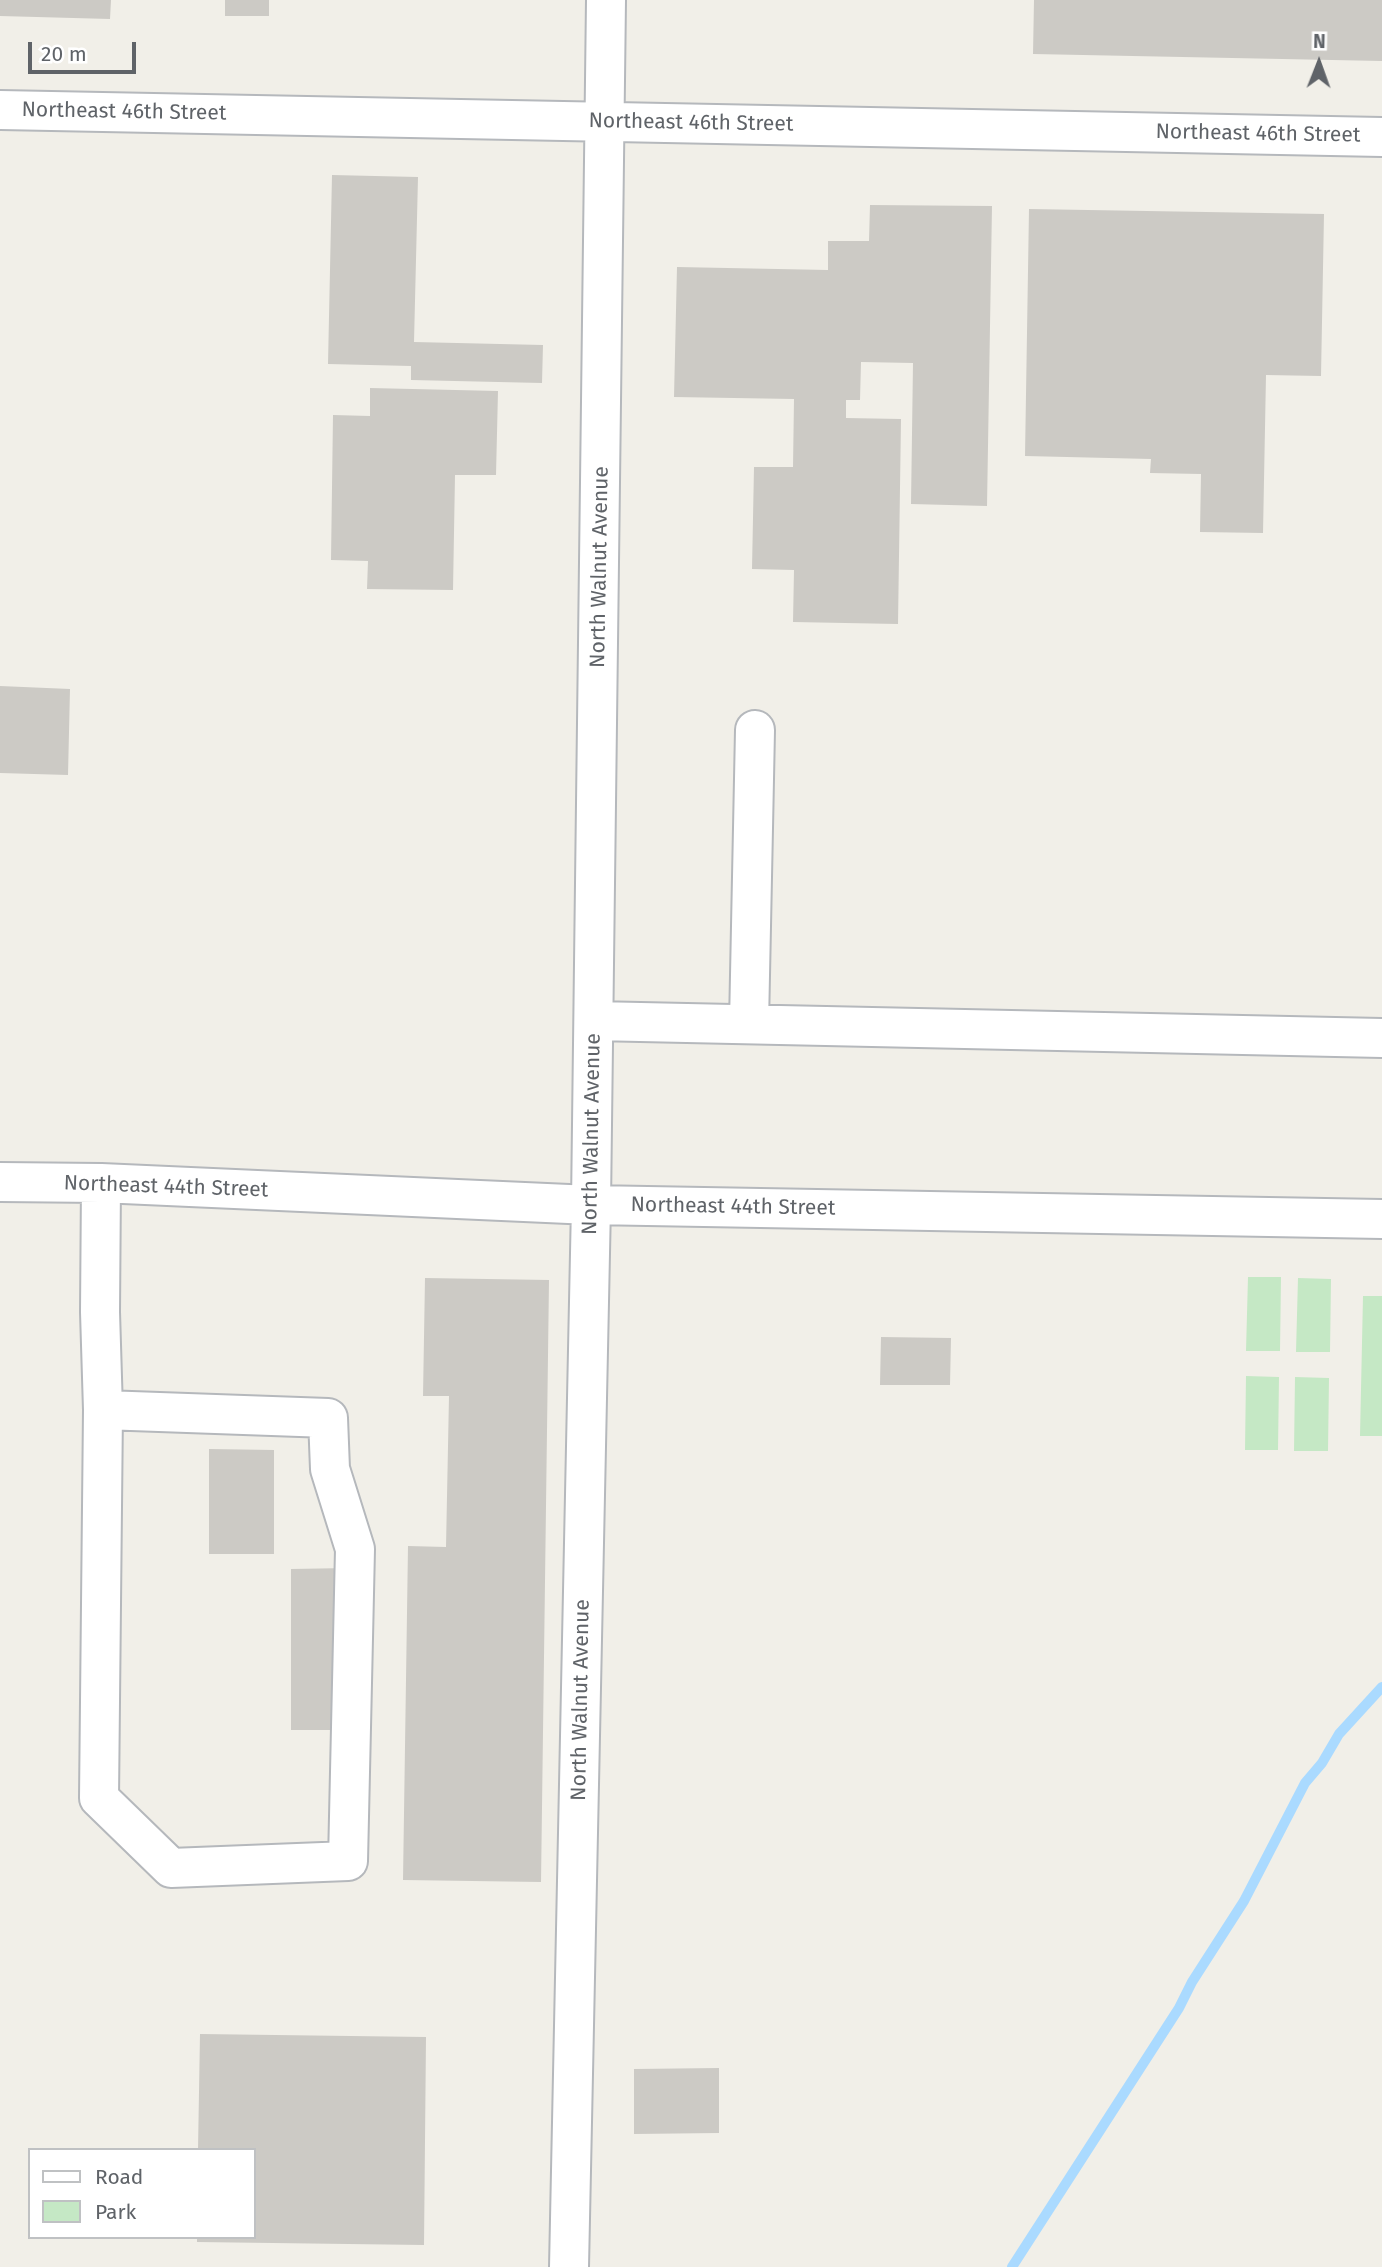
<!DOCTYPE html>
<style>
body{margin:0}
#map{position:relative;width:1382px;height:2267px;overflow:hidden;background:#f1efe8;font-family:"Fira Sans",sans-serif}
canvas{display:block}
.legend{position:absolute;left:28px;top:2148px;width:228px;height:91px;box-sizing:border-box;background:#fff;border:2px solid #bfc1c3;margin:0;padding:9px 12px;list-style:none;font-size:21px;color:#5f6368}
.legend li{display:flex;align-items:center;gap:14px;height:35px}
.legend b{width:35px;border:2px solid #bfc1c3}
.north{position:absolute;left:1284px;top:28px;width:70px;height:70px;-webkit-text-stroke:5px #fff;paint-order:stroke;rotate:1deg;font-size:19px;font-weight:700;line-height:28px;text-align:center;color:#5f6368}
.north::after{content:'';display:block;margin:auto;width:24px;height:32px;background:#5f6368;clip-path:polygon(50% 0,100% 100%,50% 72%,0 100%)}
.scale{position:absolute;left:28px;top:42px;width:108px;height:32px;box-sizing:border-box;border:4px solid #5f6368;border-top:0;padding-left:9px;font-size:21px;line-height:24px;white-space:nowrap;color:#5f6368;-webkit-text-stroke:5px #fff;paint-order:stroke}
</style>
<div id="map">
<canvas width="1382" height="2267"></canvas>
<ul class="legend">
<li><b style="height:9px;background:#fff"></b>Road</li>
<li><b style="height:19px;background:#c5e8c5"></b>Park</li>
</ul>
<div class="north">N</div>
<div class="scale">20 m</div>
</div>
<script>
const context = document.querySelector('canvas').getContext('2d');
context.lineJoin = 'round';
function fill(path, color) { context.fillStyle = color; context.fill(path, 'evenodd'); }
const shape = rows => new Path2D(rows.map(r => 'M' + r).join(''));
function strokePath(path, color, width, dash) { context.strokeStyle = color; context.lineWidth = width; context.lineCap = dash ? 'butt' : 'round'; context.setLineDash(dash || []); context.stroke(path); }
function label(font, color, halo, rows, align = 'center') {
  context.font = font + ' "Fira Sans",sans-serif'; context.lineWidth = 5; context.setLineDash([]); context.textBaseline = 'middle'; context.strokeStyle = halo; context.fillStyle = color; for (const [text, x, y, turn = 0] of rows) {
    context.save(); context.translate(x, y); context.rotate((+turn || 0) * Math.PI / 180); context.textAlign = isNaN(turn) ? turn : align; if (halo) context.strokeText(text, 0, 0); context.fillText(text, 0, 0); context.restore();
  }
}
const green = shape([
 [1248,1277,1281,1277,1280,1351,1246,1351],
 [1298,1278,1331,1279,1330,1352,1296,1352],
 [1363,1296,1382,1296,1382,1436,1360,1436],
 [1246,1376,1279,1377,1278,1450,1245,1450],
 [1295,1377,1329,1378,1328,1451,1294,1451]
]);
const stream = shape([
 [1012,2267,1179,2008,1192,1982,1244,1901,1305,1783,1322,1763,1339,1734,1382,1687]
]);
const building = shape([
 [0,0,111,0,110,19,0,16],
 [225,0,269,0,269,16,225,16],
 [1034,0,1382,0,1382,61,1033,54],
 [332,175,418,177,414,342,543,345,542,383,411,380,411,366,328,364],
 [870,205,992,206,987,506,911,504,913,363,861,362,860,400,846,400,846,418,901,419,898,624,793,622,794,570,752,569,754,467,793,467,794,399,674,397,677,267,828,270,828,241,869,241],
 [1029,209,1324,214,1321,376,1266,375,1263,533,1200,532,1201,474,1150,473,1151,459,1025,456],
 [370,388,498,391,496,475,455,475,453,590,367,589,368,561,331,560,333,415,370,416],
 [0,686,70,689,68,775,0,773],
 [425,1278,549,1280,541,1882,403,1880,408,1546,446,1547,449,1396,423,1396],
 [881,1337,951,1338,950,1385,880,1385],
 [209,1449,274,1450,274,1554,209,1554],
 [349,1568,349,1730,291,1730,291,1569],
 [200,2034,426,2037,424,2245,197,2242,197,2237,254,2237,254,2150,198,2150],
 [719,2068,719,2133,634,2134,634,2069]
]);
const minor = shape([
 [0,110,1382,137],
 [594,1021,1382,1038],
 [749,1024,755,730],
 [0,1182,101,1183,591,1205,1382,1219],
 [101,1183,100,1312,103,1410,99,1798,171,1868,348,1861,355,1549,330,1469,328,1418,103,1410],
 [569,2267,591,1205,606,0]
]);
const streetNames = [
 ["Northeast 46th Street",124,112,1],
 ["Northeast 46th Street",691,123,1],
 ["Northeast 46th Street",1258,134,1],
 ["North Walnut Avenue",600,567,-89],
 ["North Walnut Avenue",592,1134,-89],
 ["Northeast 44th Street",166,1187,2],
 ["Northeast 44th Street",733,1207,1],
 ["North Walnut Avenue",581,1700,-89]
];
fill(green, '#c5e8c5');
strokePath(stream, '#aadaff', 10);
fill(building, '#cccac5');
strokePath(minor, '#b5b8bc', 42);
strokePath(minor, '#fff', 38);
label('21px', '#5f6368', '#fff', streetNames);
</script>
